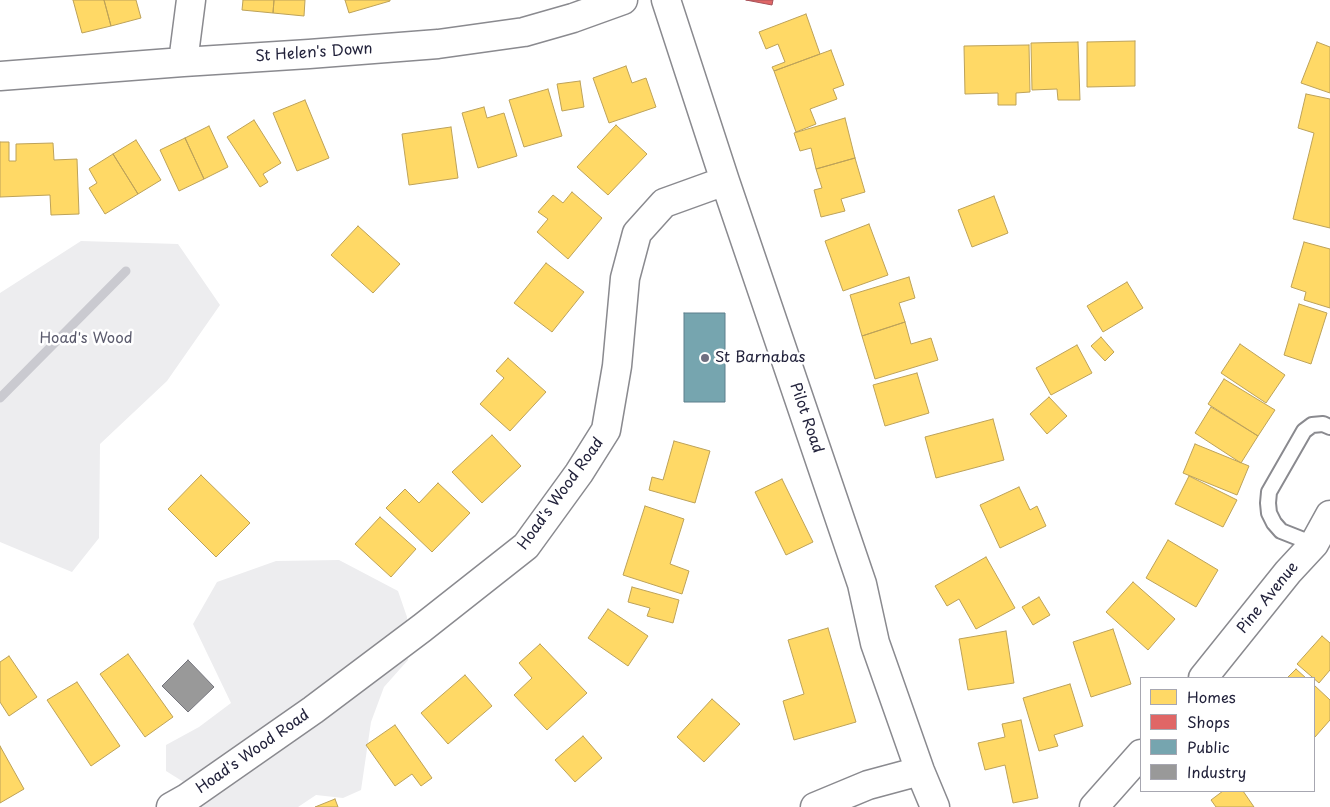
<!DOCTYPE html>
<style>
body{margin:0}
#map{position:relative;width:1330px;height:807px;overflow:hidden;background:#fff;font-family:"Playpen Sans",sans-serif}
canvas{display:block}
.legend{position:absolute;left:1140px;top:677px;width:175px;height:115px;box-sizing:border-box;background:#fff;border:1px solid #a7a7b1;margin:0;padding:6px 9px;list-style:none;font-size:15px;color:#22223b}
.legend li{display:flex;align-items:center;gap:10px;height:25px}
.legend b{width:25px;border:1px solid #a7a7b1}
</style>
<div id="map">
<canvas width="1330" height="807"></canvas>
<ul class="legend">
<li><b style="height:14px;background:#ffd966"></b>Homes</li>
<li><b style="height:14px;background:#e06666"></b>Shops</li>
<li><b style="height:14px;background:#76a5af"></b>Public</li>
<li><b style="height:14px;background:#999"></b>Industry</li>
</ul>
</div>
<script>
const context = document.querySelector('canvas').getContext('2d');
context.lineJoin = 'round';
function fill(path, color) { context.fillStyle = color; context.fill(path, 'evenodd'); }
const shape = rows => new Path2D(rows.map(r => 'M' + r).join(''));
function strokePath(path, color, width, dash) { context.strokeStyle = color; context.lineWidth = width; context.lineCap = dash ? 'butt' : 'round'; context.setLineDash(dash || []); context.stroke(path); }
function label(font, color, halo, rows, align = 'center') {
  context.font = font + ' "Playpen Sans",sans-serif'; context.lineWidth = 5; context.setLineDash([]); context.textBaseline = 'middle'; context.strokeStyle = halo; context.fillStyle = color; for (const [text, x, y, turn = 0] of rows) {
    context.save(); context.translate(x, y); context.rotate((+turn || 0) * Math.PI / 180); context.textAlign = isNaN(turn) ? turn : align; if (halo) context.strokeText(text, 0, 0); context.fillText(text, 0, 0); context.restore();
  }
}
const green = shape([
 [81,241,178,244,220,305,167,381,100,444,99,538,72,572,0,542,0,293],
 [339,560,398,591,407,617,408,660,384,687,371,722,361,790,343,798,316,795,298,807,201,807,190,786,166,771,166,745,199,727,231,703,193,624,217,582,276,561]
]);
const homes = shape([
 [73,0,104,0,111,26,82,33,73,0],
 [104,0,136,0,141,18,111,26,104,0],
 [243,0,274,0,273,13,242,10,243,0],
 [274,0,305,0,304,16,273,13,274,0],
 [345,0,390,0,390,1,349,13,345,0],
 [806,14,820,54,774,71,772,67,785,62,778,44,766,49,759,32,806,14],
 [1135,41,1135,86,1087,87,1087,42,1135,41],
 [1078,42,1080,100,1058,100,1057,89,1032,90,1031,43,1078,42],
 [1317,42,1330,47,1330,93,1301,83,1317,42],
 [1029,45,1030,92,1016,93,1016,105,998,105,998,93,965,94,964,46,1029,45],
 [831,50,844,85,833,89,837,99,810,109,816,124,796,132,774,71,831,50],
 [626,66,632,83,646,78,656,107,609,123,593,78,626,66],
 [580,81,584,107,562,111,557,84,580,81],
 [548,89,562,136,524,147,509,100,548,89],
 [1306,94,1330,99,1330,228,1293,219,1314,133,1298,128,1306,94],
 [305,100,329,158,297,171,273,113,305,100],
 [484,107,487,118,504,113,517,156,478,168,462,113,484,107],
 [845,118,855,158,816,169,811,148,800,151,794,133,845,118],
 [254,120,281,163,263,174,268,182,260,187,227,137,254,120],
 [616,125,647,154,608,195,577,167,616,125],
 [209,126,228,167,204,179,185,138,209,126],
 [451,127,458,178,409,185,402,134,451,127],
 [185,138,204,179,179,191,160,150,185,138],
 [136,140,161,180,138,194,113,154,136,140],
 [0,142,9,142,9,161,16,161,16,144,53,143,54,160,77,159,79,214,51,215,50,195,0,197,0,142],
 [113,154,138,194,105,214,89,188,97,183,89,169,113,154],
 [855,158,865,192,841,199,845,211,821,217,814,190,822,188,816,169,855,158],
 [572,192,602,218,568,259,537,232,548,219,538,212,553,195,563,203,572,192],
 [994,196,1008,233,972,247,958,210,994,196],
 [869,224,888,275,843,291,825,241,869,224],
 [358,226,400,264,373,293,331,255,358,226],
 [1304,242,1330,249,1330,308,1304,300,1306,292,1291,287,1304,242],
 [546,263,584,292,552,332,514,303,546,263],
 [909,277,915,298,899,303,905,322,862,336,850,295,909,277],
 [1127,282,1143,308,1103,332,1087,306,1127,282],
 [1299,304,1327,313,1311,364,1284,355,1299,304],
 [905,322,911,344,931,338,938,360,875,379,862,336,905,322],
 [1101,337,1114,352,1105,361,1091,346,1101,337],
 [1240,344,1285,375,1266,403,1221,373,1240,344],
 [1077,345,1092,373,1051,395,1036,368,1077,345],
 [508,358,546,392,510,431,480,404,504,378,496,371,508,358],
 [917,373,929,413,885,426,873,385,917,373],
 [1224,379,1275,410,1258,436,1208,404,1224,379],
 [1049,397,1067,416,1047,434,1030,414,1049,397],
 [1211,407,1258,436,1241,463,1195,433,1211,407],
 [993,419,1004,460,936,478,925,437,993,419],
 [492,435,521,466,482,503,452,472,492,435],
 [674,441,710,451,695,503,649,490,652,477,663,480,674,441],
 [1195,444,1249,466,1237,495,1183,473,1195,444],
 [201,475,250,523,216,557,168,509,201,475],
 [1189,476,1237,500,1223,527,1175,504,1189,476],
 [782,479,813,542,786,555,755,492,782,479],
 [438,483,470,513,432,552,386,508,405,489,419,503,438,483],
 [1019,487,1030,510,1037,506,1046,526,1000,548,980,505,1019,487],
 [645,506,684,519,670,564,689,571,682,594,623,575,645,506],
 [380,517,416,549,391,577,355,544,380,517],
 [1168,540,1218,570,1196,607,1146,578,1168,540],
 [986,557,1015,608,976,629,959,599,947,606,935,586,986,557],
 [1133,582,1175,619,1148,650,1106,612,1133,582],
 [632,587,679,600,673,623,647,616,650,608,628,602,632,587],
 [1039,597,1050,615,1033,625,1022,607,1039,597],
 [608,609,648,636,628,666,588,638,608,609],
 [828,628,856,722,794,740,783,701,804,694,788,640,828,628],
 [1113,629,1131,684,1091,697,1073,642,1113,629],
 [1006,631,1014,683,968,690,959,639,1006,631],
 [1322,636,1330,643,1330,670,1319,683,1297,664,1322,636],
 [540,644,587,693,547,730,514,695,532,678,519,663,540,644],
 [128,654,173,717,145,737,100,674,128,654],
 [9,656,37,697,9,716,0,702,0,662,9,656],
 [1296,669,1306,678,1287,678,1296,669],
 [465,675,492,706,448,744,421,713,465,675],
 [77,682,120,746,91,766,47,700,77,682],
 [1070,684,1083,726,1054,735,1058,746,1039,751,1023,698,1070,684],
 [1314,685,1330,700,1330,720,1315,737,1314,736,1314,685],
 [712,699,740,724,704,762,677,737,712,699],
 [1021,720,1038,798,1013,803,1005,765,985,770,978,743,1005,737,1002,724,1021,720],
 [395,725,432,778,421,786,412,774,395,786,366,745,395,725],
 [583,736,602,758,575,782,555,760,583,736],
 [0,746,24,789,0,803,0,746],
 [1223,791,1243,791,1254,807,1216,807,1211,800,1223,791],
 [335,799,338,807,315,807,335,799]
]);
const shops = shape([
 [746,0,773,0,772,5,746,0]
]);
const public = shape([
 [684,313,725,313,725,402,684,402,684,313]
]);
const industry = shape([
 [188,660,214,687,188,712,162,686,188,660]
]);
const stream = shape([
 [0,398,126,271]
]);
const lane = shape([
 [1314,544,1281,531,1274,523,1269,513,1268,503,1269,492,1304,431,1312,425,1323,424,1330,427]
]);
const street = shape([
 [666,0,725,181,862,584,875,643,920,771,935,807],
 [183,62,191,0],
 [0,76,183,62,309,54,438,44,524,32,573,18,623,0],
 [1203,678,1288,572,1314,544,1330,515],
 [171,807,187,798,313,710,422,628,526,546,579,473,606,430,617,366,625,278,637,233,664,203,725,181],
 [815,807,868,785,920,771],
 [1094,807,1141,754]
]);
const markers = [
 [705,358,5,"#6f6f80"]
];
const streetNames = [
 ["St Helen's Down",314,53,-4],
 ["Pilot Road",806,418,71],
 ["Hoad's Wood Road",561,494,-54],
 ["Pine Avenue",1268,598,-51],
 ["Hoad's Wood Road",253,752,-35]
];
const parkNames = [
 ["Hoad's Wood",86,339]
];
const poiNames = [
 ["St Barnabas",715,358]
];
fill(green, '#ededef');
fill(homes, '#ffd966');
strokePath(homes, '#bda259', 1);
fill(shops, '#e06666');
strokePath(shops, '#a75259', 1);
fill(public, '#76a5af');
strokePath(public, '#5d7e8c', 1);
fill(industry, '#999');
strokePath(industry, '#75757d', 1);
strokePath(stream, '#cacad0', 9);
strokePath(lane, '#8a8a8f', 18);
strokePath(street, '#8a8a8f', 31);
strokePath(lane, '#fff', 14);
strokePath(street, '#fff', 28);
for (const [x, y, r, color] of markers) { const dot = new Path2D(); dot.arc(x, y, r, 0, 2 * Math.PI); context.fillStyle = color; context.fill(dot); strokePath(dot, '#fff', 2); }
label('15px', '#22223b', '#fff', streetNames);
label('15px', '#5b5b6d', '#fff', parkNames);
label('15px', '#22223b', '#fff', poiNames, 'left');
</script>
